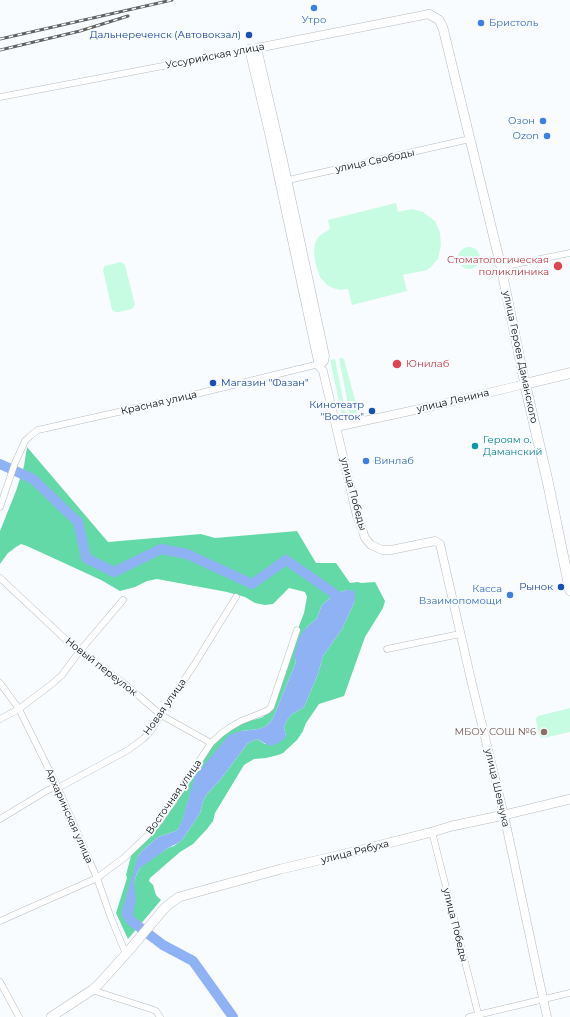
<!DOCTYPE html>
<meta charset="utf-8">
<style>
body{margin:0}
canvas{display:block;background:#f9fcfe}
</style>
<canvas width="570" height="1017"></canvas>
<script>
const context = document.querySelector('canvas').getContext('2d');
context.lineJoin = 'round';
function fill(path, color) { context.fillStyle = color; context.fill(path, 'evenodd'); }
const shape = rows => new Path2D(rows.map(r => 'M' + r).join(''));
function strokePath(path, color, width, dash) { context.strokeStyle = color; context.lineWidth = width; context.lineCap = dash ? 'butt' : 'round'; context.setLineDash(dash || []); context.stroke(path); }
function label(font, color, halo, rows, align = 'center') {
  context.font = font + ' Montserrat,sans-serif'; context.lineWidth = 4; context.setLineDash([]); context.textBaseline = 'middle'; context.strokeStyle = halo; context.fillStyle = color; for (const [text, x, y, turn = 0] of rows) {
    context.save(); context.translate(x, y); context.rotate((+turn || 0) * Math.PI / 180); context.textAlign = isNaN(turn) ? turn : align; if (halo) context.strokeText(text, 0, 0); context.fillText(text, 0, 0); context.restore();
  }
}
const green = shape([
 [396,203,398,212,412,209,423,212,435,221,440,232,441,245,438,259,431,267,427,270,403,275,407,291,352,305,348,289,340,290,333,288,327,285,320,277,316,265,314,254,315,243,319,236,330,229,328,220],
 '458 258a11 11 0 1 1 22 0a11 11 0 1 1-22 0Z',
 [120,262,123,263,125,265,135,305,132,309,119,312,115,312,112,310,103,270,104,267,105,266],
 [339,358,341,358,344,359,357,407,357,412,354,414,350,415],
 [335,359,346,414,342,415,330,360],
 [570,708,570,732,543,738,540,737,539,734,536,721,536,718,538,716]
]);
const forest = shape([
 [27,447,108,542,201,534,215,538,297,531,316,563,336,563,350,583,358,582,361,583,375,582,385,601,383,608,365,637,344,696,319,704,306,723,303,731,297,740,283,753,278,755,266,758,254,759,244,765,215,813,213,821,207,829,193,844,180,852,150,878,149,881,153,885,156,895,161,900,128,939,116,913,127,878,126,875,132,852,158,827,177,802,177,799,213,742,228,727,246,721,257,719,263,717,266,713,268,707,304,613,307,597,305,592,289,588,273,604,265,605,255,603,245,597,227,592,157,579,147,581,135,587,120,591,101,580,27,546,21,544,16,547,8,553,0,564,0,531,16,491,24,466],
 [346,590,355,601,342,629,323,656,318,674,304,707,291,715,286,722,284,728,286,735,265,744,257,739,248,743,220,780,207,794,203,801,200,813,182,840,174,846,168,848,142,865,137,873,134,883,138,856,142,851,158,837,176,831,178,829,182,822,191,791,241,731,259,729,266,726,270,722,273,718,296,662,295,659,306,628,317,618,321,607,323,604,335,594]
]);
const water = shape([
 [346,590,355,591,355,601,342,629,323,656,318,674,304,707,291,715,286,722,284,728,286,735,285,738,280,742,272,746,266,744,257,739,248,743,220,780,207,794,203,801,200,813,182,840,178,843,168,848,140,868,137,873,134,883,136,900,132,918,130,920,125,919,122,917,122,911,138,856,142,851,158,837,176,831,178,829,182,821,195,776,229,735,241,731,259,729,266,726,270,722,273,718,296,662,294,656,299,638,302,633,306,628,317,618,321,607,323,604,335,594]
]);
const river = shape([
 [0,464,33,479,78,522,86,558,114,572,161,549,187,554,252,584,286,560,335,594,336,601,334,606],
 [128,907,128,914,130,920,163,945,193,961,233,1017]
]);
const minor = shape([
 [0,97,252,49],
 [284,181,470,139],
 [501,267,570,253],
 [0,507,15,463,25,441,30,436,38,430,176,399,315,365,319,366],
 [0,578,79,652,93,661,125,684,161,715,211,743],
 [387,649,460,634],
 [0,683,19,709,58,788,97,878,111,918,126,954],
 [0,719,19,709,53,683,62,675,79,652,123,600],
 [0,819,48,790,53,788,58,788,128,750,143,739,150,732,161,715,194,665,236,597],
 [432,832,479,1017],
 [0,921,97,878,125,857,148,835,161,819,175,798,211,743,222,733,229,728,241,721,264,712,268,710,271,707,297,630],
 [0,982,19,1017],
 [92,990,151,1009,156,1011,160,1017],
 [469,1017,570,993]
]);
const tertiary = shape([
 [249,49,269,133,319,366,323,371,357,516,363,532,365,538,371,545,382,550,391,550,435,541,440,544,442,553,472,684,504,815,547,1017],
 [319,366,324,361,325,356,283,160,257,48,429,14],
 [336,427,438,405,525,384]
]);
const secondary = shape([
 [429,14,439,20,443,28,501,267,525,384],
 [51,1017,92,990,98,985,126,954,163,910,168,905,179,897,281,869,353,852,432,832,452,826,504,815,570,799]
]);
const primary = shape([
 [570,373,525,384,548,483,570,590]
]);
const rail = shape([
 [0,39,172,0],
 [0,50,80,31,128,16]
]);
const markers = [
 [314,8,4,"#3f7fe0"],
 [481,23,4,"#3f7fe0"],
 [249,35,4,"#1a4fb4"],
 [543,121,4,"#3f7fe0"],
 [547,136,4,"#3f7fe0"],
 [558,266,5,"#e0444e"],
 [397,364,5,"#e0444e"],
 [213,383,4,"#1a4fb4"],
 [372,411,4,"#1a4fb4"],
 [475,446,4,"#0f9aa8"],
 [366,461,4,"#3f7fe0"],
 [561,587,4,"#1a4fb4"],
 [510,595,4,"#3f7fe0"],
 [544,732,4,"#8d6e63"]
];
const shopNames = [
 ["Утро",314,20,"center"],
 ["Бристоль",489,23,"left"],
 ["Озон",535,121],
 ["Ozon",539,136],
 ["Винлаб",374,461,"left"],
 ["Касса",502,589],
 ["Взаимопомощи",502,601]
];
const transitNames = [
 ["Дальнереченск (Автовокзал)",241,35],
 ["Магазин \"Фазан\"",221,383,"left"],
 ["Кинотеатр",364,405],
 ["\"Восток\"",364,417],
 ["Рынок",553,587]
];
const streetNames = [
 ["Уссурийская улица",215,56,-11],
 ["улица Свободы",375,161,-12],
 ["улица Героев Даманского",520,357,78],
 ["улица Ленина",453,401,-13],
 ["Красная улица",159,403,-13],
 ["улица Победы",353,494,75],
 ["Новый переулок",101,667,38],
 ["Новая улица",165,707,-55],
 ["улица Шевчука",497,788,77],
 ["Восточная улица",174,797,-55],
 ["Архаринская улица",69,816,66],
 ["улица Рябуха",355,852,-14],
 ["улица Победы",455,925,76]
];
const healthNames = [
 ["Стоматологическая",549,260],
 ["поликлиника",549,272],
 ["Юнилаб",406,364,"left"]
];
const cultureNames = [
 ["Героям о.",483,440],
 ["Даманский",483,452]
];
const educationNames = [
 ["МБОУ СОШ №6",536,732]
];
fill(green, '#c7fce2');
fill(forest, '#64d9a8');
fill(water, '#8fb2f4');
strokePath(river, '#8fb2f4', 10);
strokePath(minor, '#b7bbbf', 7);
strokePath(tertiary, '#b7bbbf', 9);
strokePath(secondary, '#b7bbbf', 10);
strokePath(primary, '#b7bbbf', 11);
strokePath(minor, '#fff', 6);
strokePath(tertiary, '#fff', 8);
strokePath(secondary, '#fff', 9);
strokePath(primary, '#fff', 10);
strokePath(rail, '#606163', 3);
strokePath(rail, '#f9fcfe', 1.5, [4.5]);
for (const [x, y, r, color] of markers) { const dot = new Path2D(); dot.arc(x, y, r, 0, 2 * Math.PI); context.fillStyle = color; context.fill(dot); strokePath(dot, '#f9fcfe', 1.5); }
label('10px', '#366cbe', '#f9fcfe', shopNames, 'right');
label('10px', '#164399', '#f9fcfe', transitNames, 'right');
label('10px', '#0d0e0f', '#f9fcfe', streetNames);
label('10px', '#be3a42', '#f9fcfe', healthNames, 'right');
label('10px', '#0d838f', '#f9fcfe', cultureNames, 'left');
label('10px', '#785e54', '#f9fcfe', educationNames, 'right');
</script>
